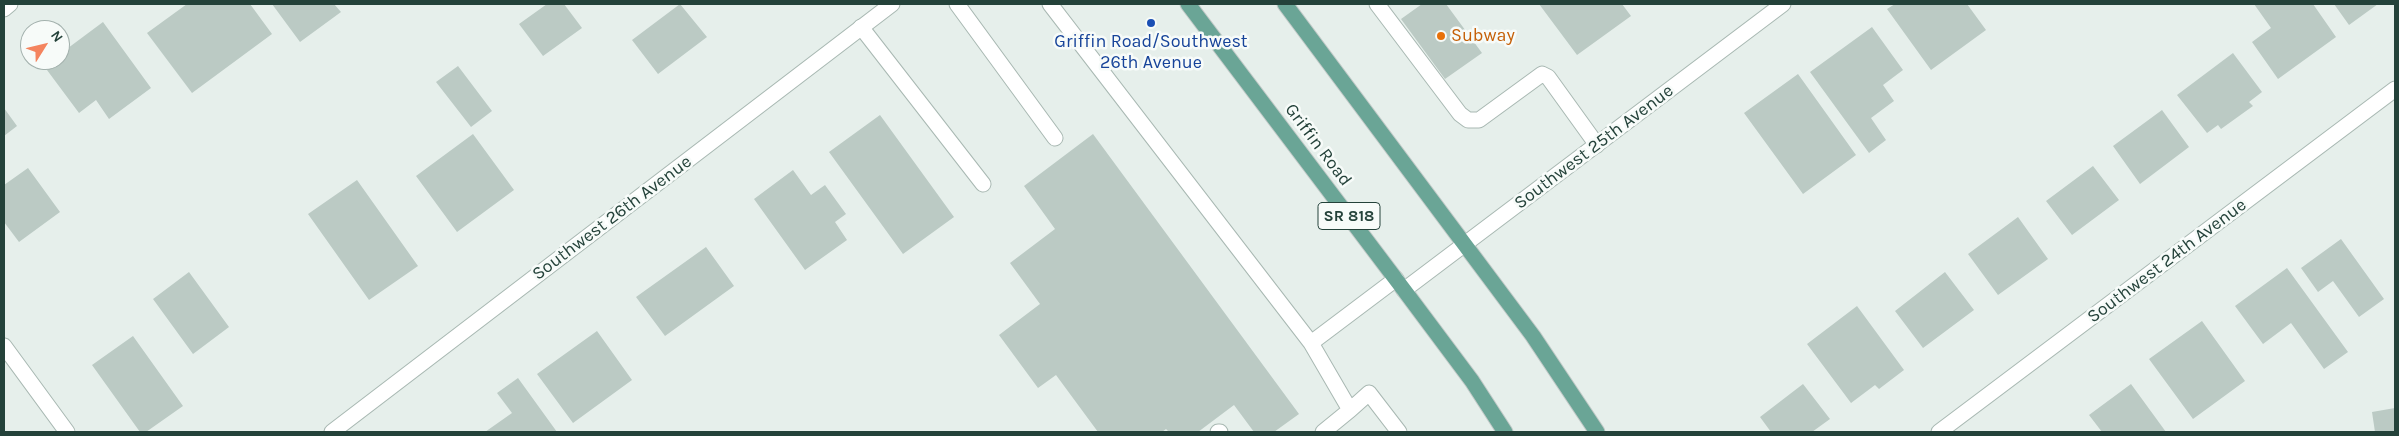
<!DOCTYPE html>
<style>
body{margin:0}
#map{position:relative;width:2399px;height:436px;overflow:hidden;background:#e6efeb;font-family:Karla,sans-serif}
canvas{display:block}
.frame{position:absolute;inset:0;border:5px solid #24423a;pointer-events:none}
.north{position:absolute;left:20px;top:20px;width:50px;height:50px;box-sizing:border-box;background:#f7fbf9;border:1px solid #a3b1ad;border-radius:50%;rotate:54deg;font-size:14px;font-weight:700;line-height:20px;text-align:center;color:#24423a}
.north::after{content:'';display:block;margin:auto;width:18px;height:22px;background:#f4845f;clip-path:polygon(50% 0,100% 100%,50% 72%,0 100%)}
</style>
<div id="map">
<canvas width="2399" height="436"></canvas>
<div class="frame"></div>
<div class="north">N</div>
</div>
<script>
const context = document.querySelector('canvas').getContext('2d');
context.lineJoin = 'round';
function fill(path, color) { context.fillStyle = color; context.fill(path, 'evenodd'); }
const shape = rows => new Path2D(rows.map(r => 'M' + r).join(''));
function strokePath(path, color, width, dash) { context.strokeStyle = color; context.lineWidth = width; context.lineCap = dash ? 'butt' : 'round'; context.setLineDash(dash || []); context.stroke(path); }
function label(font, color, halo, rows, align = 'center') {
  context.font = font + ' Karla,sans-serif'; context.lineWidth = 5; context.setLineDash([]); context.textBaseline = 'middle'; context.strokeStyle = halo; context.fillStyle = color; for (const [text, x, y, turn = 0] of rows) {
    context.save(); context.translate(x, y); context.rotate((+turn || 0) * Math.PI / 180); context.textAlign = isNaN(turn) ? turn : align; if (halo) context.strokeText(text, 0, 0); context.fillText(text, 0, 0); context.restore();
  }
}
const building = shape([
 [187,4,250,4,272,34,192,93,147,33],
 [272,4,334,4,341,12,300,42],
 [547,4,564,4,582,28,543,56,519,24],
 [680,4,707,37,658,74,632,40],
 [1422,4,1446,4,1482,53,1445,79,1401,19],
 [1539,4,1622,4,1631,16,1577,55],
 [1895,4,1967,4,1986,30,1931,70,1887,9],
 [2254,4,2313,4,2336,37,2278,79,2252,42,2271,28],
 [2334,4,2378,4,2349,25],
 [103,22,151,88,109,119,96,100,79,113,44,66,52,60,60,60,60,54],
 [1872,27,1903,70,1883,85,1894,101,1871,118,1886,140,1869,153,1810,72],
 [2233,53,2262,92,2249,102,2253,106,2221,129,2218,125,2207,133,2177,95],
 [458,66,492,111,471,127,436,82],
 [1798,74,1856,155,1803,194,1744,113],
 [4,108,17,126,4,136],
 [2162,110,2189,147,2140,184,2113,146],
 [880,115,954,217,903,254,829,152],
 [473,134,514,190,457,232,416,176],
 [1093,134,1299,414,1274,432,1254,432,1234,405,1198,432,1169,432,1166,429,1162,432,1098,432,1056,375,1038,388,999,335,1040,304,1010,263,1055,229,1024,186],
 [2093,166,2119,200,2072,235,2046,201],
 [28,168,60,212,19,242,4,222,4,185],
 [793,170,811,195,825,185,846,214,835,222,847,240,805,270,754,199],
 [357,180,418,266,369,300,308,214],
 [2018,217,2048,259,1998,295,1968,254],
 [2341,239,2384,299,2359,317,2333,281,2318,292,2301,268],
 [706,247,734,286,665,336,636,297],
 [2287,268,2348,352,2324,369,2291,323,2263,344,2235,306],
 [189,272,229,327,193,354,153,299],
 [1945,272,1974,310,1923,348,1895,311],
 [1857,306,1904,370,1879,389,1875,385,1851,403,1807,344],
 [2202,321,2245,381,2193,419,2149,359],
 [597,331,632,380,573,423,537,374],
 [133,336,183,406,146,432,140,432,92,365],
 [518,378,557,432,485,432,512,413,497,393],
 [1803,384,1830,419,1812,432,1771,432,1760,417],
 [2131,384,2166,432,2102,432,2089,415],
 [2395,408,2395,432,2375,432,2372,412]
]);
const lane = shape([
 [957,4,1055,138],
 [1050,4,1311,343,1396,279],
 [1377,4,1460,114,1468,120,1479,120,1542,74,1548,77,1597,145],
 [861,27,983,184],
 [1311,343,1350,410,1369,393,1399,432],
 [1218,432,1220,432],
 [1323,432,1350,410]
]);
const street = shape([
 [4,9,10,4],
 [1404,290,1783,4],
 [4,346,67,432],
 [332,432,892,4],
 [1939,432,2395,89]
]);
const primary = shape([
 [1188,4,1404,290,1472,381,1505,432],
 [1285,4,1533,336,1597,432]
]);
const markers = [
 [1151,23,5,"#1a4fb4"],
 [1441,36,5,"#e8710a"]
];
const shields = [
 [1349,216,62]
];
const shieldNames = [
 ["SR 818",1349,216]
];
const foodNames = [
 ["Subway",1451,36]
];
const transitNames = [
 ["Griffin Road/Southwest",1151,42],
 ["26th Avenue",1151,63]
];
const streetNames = [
 ["Griffin Road",1318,145,53],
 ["Southwest 25th Avenue",1594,147,-37],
 ["Southwest 26th Avenue",612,218,-37],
 ["Southwest 24th Avenue",2167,261,-37]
];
fill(building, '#bbcac4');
strokePath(lane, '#a8b8b2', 17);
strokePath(street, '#a8b8b2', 17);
strokePath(primary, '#c2cac8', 17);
strokePath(lane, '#fff', 15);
strokePath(street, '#fff', 15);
strokePath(primary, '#6aa596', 15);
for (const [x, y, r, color] of markers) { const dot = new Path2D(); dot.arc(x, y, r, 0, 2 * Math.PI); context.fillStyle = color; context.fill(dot); strokePath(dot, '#f7fbf9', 2); }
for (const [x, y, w] of shields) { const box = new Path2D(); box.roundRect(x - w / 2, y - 13.5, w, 27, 4); context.fillStyle = '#f7fbf9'; context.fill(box); strokePath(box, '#24423a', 1); }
label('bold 16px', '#24423a', null, shieldNames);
label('18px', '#c56008', '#f7fbf9', foodNames, 'left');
label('18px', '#164399', '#f7fbf9', transitNames);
label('18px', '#24423a', '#f7fbf9', streetNames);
</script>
